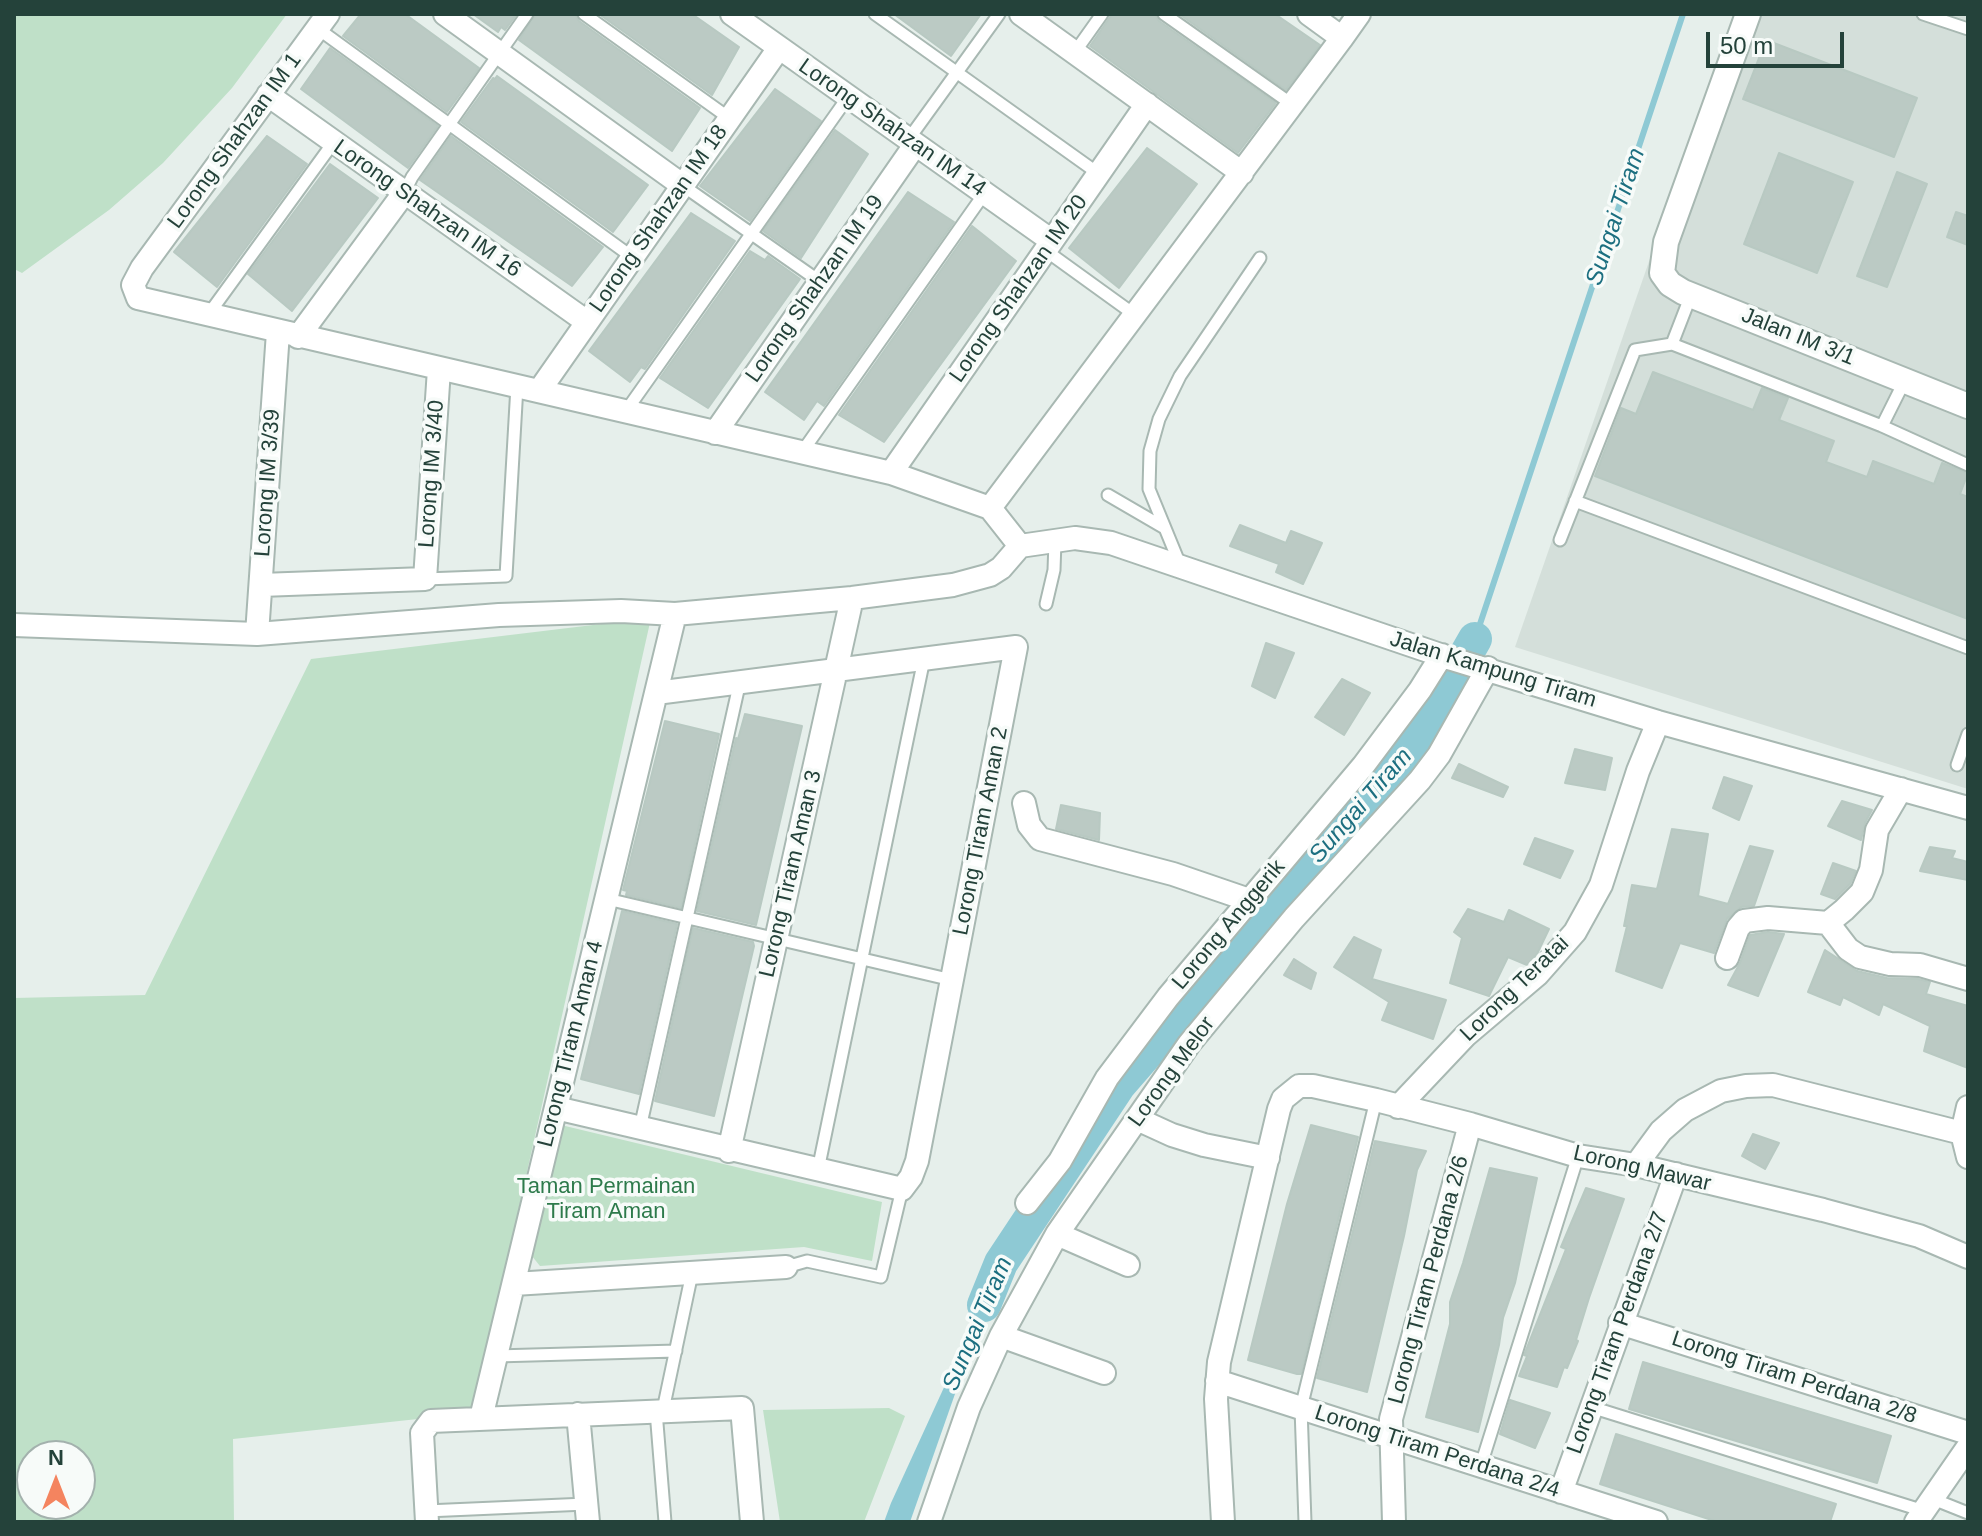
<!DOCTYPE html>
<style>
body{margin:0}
#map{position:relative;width:1982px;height:1536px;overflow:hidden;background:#e6efeb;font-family:Helvetica,sans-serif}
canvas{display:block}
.frame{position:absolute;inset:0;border:16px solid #24423a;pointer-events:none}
.north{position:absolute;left:16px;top:1440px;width:80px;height:80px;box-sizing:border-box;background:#f7fbf9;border:2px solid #a3b1ad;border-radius:50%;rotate:0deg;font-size:22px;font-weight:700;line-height:32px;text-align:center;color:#24423a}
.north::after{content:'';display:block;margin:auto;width:28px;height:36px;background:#f4845f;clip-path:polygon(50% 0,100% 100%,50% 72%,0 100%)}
.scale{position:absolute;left:1706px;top:32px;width:138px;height:36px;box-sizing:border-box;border:4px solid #24423a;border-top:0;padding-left:10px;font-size:24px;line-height:28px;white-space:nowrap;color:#24423a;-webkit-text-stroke:6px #f7fbf9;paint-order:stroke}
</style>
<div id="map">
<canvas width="1982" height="1536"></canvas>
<div class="frame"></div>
<div class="north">N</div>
<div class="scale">50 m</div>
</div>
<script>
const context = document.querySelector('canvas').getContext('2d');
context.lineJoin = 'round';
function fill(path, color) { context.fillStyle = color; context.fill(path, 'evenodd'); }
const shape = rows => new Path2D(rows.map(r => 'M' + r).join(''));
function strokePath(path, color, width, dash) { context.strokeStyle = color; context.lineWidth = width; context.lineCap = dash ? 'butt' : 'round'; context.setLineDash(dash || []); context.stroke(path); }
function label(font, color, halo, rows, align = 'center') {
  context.font = font + ' Helvetica,sans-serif'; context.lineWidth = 7; context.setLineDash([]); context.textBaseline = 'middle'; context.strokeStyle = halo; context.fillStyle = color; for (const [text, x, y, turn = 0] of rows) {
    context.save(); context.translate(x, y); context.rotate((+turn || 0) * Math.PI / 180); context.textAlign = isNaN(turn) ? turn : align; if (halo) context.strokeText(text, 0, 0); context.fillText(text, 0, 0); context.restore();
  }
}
const built = shape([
 [1735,14,1968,14,1968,789,1515,647]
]);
const green = shape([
 [14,14,287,14,232,88,163,163,109,210,22,273,14,269],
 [651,618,473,1413,233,1439,234,1522,14,1522,14,998,145,995,311,659],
 [32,1456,80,1456,80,1504,32,1504],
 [561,1125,882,1202,872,1261,804,1247,540,1266,527,1250],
 [889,1408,905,1416,864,1522,780,1522,763,1410]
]);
const water = shape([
 [1001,1263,910,1522,884,1522,891,1503]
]);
const stream = shape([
 [1475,639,1683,14]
]);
const river = shape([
 [984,1305,1001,1263,1119,1085,1413,747,1475,639]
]);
const building = shape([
 [361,14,405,14,479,68,447,112,343,36,361,14],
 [473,14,517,14,505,30,501,27,498,32,473,14],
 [535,14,576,14,579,21,700,108,672,151,519,40,535,14],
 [599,14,692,14,739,47,712,95,599,14],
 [894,14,981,14,951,56,894,14],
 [1112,14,1156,14,1159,21,1276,103,1238,153,1090,46,1112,14],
 [1179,14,1275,14,1320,45,1286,90,1179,14],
 [1766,40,1917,98,1894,157,1743,99,1766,40],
 [330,48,438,126,408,168,301,89,330,48],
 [497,76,648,185,613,232,461,122,493,78,495,79,497,76],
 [775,89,821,121,750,221,700,186,775,89],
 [835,130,868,154,801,258,763,231,835,130],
 [267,136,307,164,217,287,174,252,267,136],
 [451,136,603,247,572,286,420,180,451,136],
 [1147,148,1197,184,1119,288,1069,248,1147,148],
 [1779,153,1853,182,1817,273,1744,244,1779,153],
 [330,164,378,198,292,311,248,274,330,164],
 [1897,172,1927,184,1887,287,1857,276,1897,172],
 [908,192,954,222,824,406,817,401,804,420,765,392,908,192],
 [1956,212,1968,216,1968,245,1947,237,1956,212],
 [691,213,735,241,645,369,641,367,630,382,589,351,691,213],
 [972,226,1016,261,884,442,839,415,972,226],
 [750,251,765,260,768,256,800,279,708,408,660,378,750,251],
 [1653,372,1753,410,1762,388,1788,398,1779,420,1834,441,1826,462,1867,477,1873,461,1934,484,1942,463,1968,473,1960,494,1968,497,1968,619,1595,476,1621,408,1636,414,1653,372],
 [1240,525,1286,543,1291,531,1322,543,1303,584,1276,572,1279,564,1230,546,1240,525],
 [1266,643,1294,653,1275,698,1252,686,1266,643],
 [1342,679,1370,693,1344,735,1315,717,1342,679],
 [745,714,802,726,756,925,697,911,736,738,738,739,745,714],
 [665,721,719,734,681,908,626,895,627,891,623,890,665,721],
 [1575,749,1612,758,1605,790,1565,783,1575,749],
 [1459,764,1508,787,1503,797,1452,778,1459,764],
 [1724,777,1752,786,1739,820,1713,808,1724,777],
 [1842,801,1872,810,1865,823,1861,840,1828,826,1842,801],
 [1061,805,1100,813,1099,840,1056,829,1061,805],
 [1672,829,1708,834,1698,896,1728,904,1750,846,1773,851,1754,906,1741,907,1727,919,1714,953,1680,943,1662,988,1616,971,1627,926,1624,926,1632,885,1657,889,1672,829],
 [1535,838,1573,851,1560,878,1524,864,1535,838],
 [1930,847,1955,851,1952,858,1968,862,1968,880,1920,871,1930,847],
 [1833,863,1856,871,1850,884,1835,899,1821,894,1833,863],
 [1468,909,1504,922,1509,910,1549,929,1537,954,1527,965,1508,957,1489,996,1450,983,1462,938,1454,932,1468,909],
 [622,911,677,924,639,1094,581,1079,622,911],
 [693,928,753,942,754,946,714,1116,655,1101,693,928],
 [1768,932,1784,934,1758,996,1728,985,1740,963,1750,935,1768,932],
 [1354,937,1381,950,1372,979,1446,1000,1433,1039,1382,1020,1389,1002,1334,967,1354,937],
 [1825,950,1857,971,1887,978,1918,979,1930,982,1926,994,1968,1006,1968,1068,1924,1051,1930,1026,1883,1004,1879,1015,1843,997,1840,1005,1808,992,1825,950],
 [1294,959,1316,973,1311,989,1284,975,1294,959],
 [1311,1125,1358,1137,1301,1374,1297,1374,1248,1360,1287,1204,1311,1125],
 [1753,1134,1779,1143,1765,1169,1742,1156,1753,1134],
 [1375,1141,1426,1151,1417,1170,1404,1236,1367,1392,1317,1378,1375,1141],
 [1490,1168,1537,1178,1515,1283,1503,1318,1499,1345,1478,1432,1426,1417,1450,1324,1450,1302,1463,1263,1490,1168],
 [1586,1188,1624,1199,1589,1298,1576,1340,1578,1341,1567,1368,1564,1367,1557,1387,1519,1376,1527,1356,1524,1355,1566,1249,1561,1247,1586,1188],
 [1643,1362,1891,1436,1877,1483,1629,1409,1643,1362],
 [1510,1400,1550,1413,1535,1448,1500,1434,1510,1400],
 [1616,1434,1836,1504,1830,1522,1718,1522,1600,1484,1616,1434]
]);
const service = shape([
 [584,14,729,118],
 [875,14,1099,174],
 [1164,14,1293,105],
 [1923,14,1968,29],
 [317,28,632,257],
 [1075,52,1102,14],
 [908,140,999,14],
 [682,185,819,281],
 [404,193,412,177,527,14],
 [1045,250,1135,315],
 [1691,295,1672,344,1882,426,1968,465],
 [208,315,333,143],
 [626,411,848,97],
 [1882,426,1905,380],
 [802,452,984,194],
 [1108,495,1163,527],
 [1575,501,1968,648],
 [1560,540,1635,350,1672,344],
 [1181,567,1149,489,1150,451,1159,419,1180,376,1260,258],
 [425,579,506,576,517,386],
 [1046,604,1054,570,1055,541],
 [1957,765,1968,734],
 [607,899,952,980],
 [640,1128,740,681],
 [818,1170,924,659],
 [786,1267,807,1261,881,1277,902,1189],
 [496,1356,676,1351],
 [1591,1407,1924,1511],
 [663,1410,692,1273],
 [656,1411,665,1522],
 [1481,1465,1578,1156],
 [1933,1499,1968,1513],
 [426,1511,586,1504],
 [1305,1522,1301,1408,1376,1100]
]);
const minor = shape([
 [328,14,142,268,133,285,138,298,891,473,990,508,1020,546],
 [445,14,682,185],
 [732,14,1052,241],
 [1021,14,1242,173],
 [1309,14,1342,38,1359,14],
 [268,95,587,322],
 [298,337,404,193],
 [539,391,779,48],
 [715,433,915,145],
 [891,473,1147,104],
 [990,508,1342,38],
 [1020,546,1075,538,1111,543,1452,659,1658,722,1968,808],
 [261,585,425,579,439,369],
 [14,625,257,634,499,615,621,611,675,614,852,598,953,585,990,575,1001,568,1020,546],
 [257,634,278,332],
 [1024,803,1029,825,1040,839,1173,874,1249,900],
 [1828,923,1848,949,1860,957,1890,964,1920,965,1968,979],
 [1727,958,1738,928,1744,921,1768,918,1828,923,1844,910,1862,892,1871,870,1877,830,1901,789],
 [1398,1107,1466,1035,1538,974,1575,932,1601,885,1638,771,1658,722],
 [1968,1107,1962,1133,1968,1157],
 [556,1108,902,1189,911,1177,917,1161,1016,647,656,693],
 [1137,1119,1172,1135,1204,1145,1268,1158],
 [729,1151,852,598],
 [1636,1165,1661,1131,1685,1110,1721,1091,1746,1086,1773,1085,1962,1133],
 [1027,1203,1060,1161,1107,1078,1168,997,1363,766,1420,690,1442,655],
 [1057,1234,1128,1265],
 [514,1284,786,1267],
 [1620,1323,1968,1433],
 [1001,1336,1104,1373],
 [1217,1381,1656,1522],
 [578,1414,588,1522],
 [481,1418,675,614],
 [1561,1492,1676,1174],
 [427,1522,422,1433,431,1421,742,1408,752,1522],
 [929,1522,969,1407,1001,1336,1057,1234,1189,1044,1294,918,1420,780,1439,755,1488,668],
 [1223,1522,1216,1399,1219,1362,1279,1109,1283,1099,1299,1086,1313,1086,1376,1100,1470,1124,1578,1156,1636,1165,1823,1210,1919,1236,1968,1257],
 [1394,1522,1391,1419,1470,1124],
 [1916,1522,1968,1447]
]);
const tertiary = shape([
 [1748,14,1666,242,1662,273,1670,284,1683,292,1968,406]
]);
const streetNames = [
 ["Lorong Shahzan IM 14",892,128,35],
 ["Lorong Shahzan IM 1",235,141,-54],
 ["Lorong Shahzan IM 16",427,209,35],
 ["Lorong Shahzan IM 18",659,219,-55],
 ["Lorong Shahzan IM 19",815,289,-55],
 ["Lorong Shahzan IM 20",1019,289,-55],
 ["Jalan IM 3/1",1798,337,22],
 ["Lorong IM 3/40",432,474,-86],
 ["Lorong IM 3/39",268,483,-86],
 ["Jalan Kampung Tiram",1493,670,17],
 ["Lorong Tiram Aman 2",981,831,-79],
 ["Lorong Tiram Aman 3",791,874,-77],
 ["Lorong Anggerik",1229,925,-50],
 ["Lorong Teratai",1515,989,-44],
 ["Lorong Tiram Aman 4",571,1044,-76],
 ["Lorong Melor",1172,1072,-54],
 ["Lorong Mawar",1642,1169,13],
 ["Lorong Tiram Perdana 2/6",1429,1280,-75],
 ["Lorong Tiram Perdana 2/7",1618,1333,-70],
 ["Lorong Tiram Perdana 2/8",1794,1378,18],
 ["Lorong Tiram Perdana 2/4",1437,1452,18]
];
const parkNames = [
 ["Taman Permainan",606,1187],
 ["Tiram Aman",606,1212]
];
const waterNames = [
 ["Sungai Tiram",1616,217,-72],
 ["Sungai Tiram",1361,806,-49],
 ["Sungai Tiram",978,1324,-67]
];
fill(built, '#d4dfda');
fill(green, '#bfe0c8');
fill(water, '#8ec9d4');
strokePath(stream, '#8ec9d4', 6);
strokePath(river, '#8ec9d4', 34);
fill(building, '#bbcac4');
strokePath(building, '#b8c9c2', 2);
strokePath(service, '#a8b8b2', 15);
strokePath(minor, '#a8b8b2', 26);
strokePath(tertiary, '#a8b8b2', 28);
strokePath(service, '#fff', 11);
strokePath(minor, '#fff', 22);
strokePath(tertiary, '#fff', 24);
label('22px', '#24423a', '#f7fbf9', streetNames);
label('22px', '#2d7a4b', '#f7fbf9', parkNames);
label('italic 24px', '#1c6f80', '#f7fbf9', waterNames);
</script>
